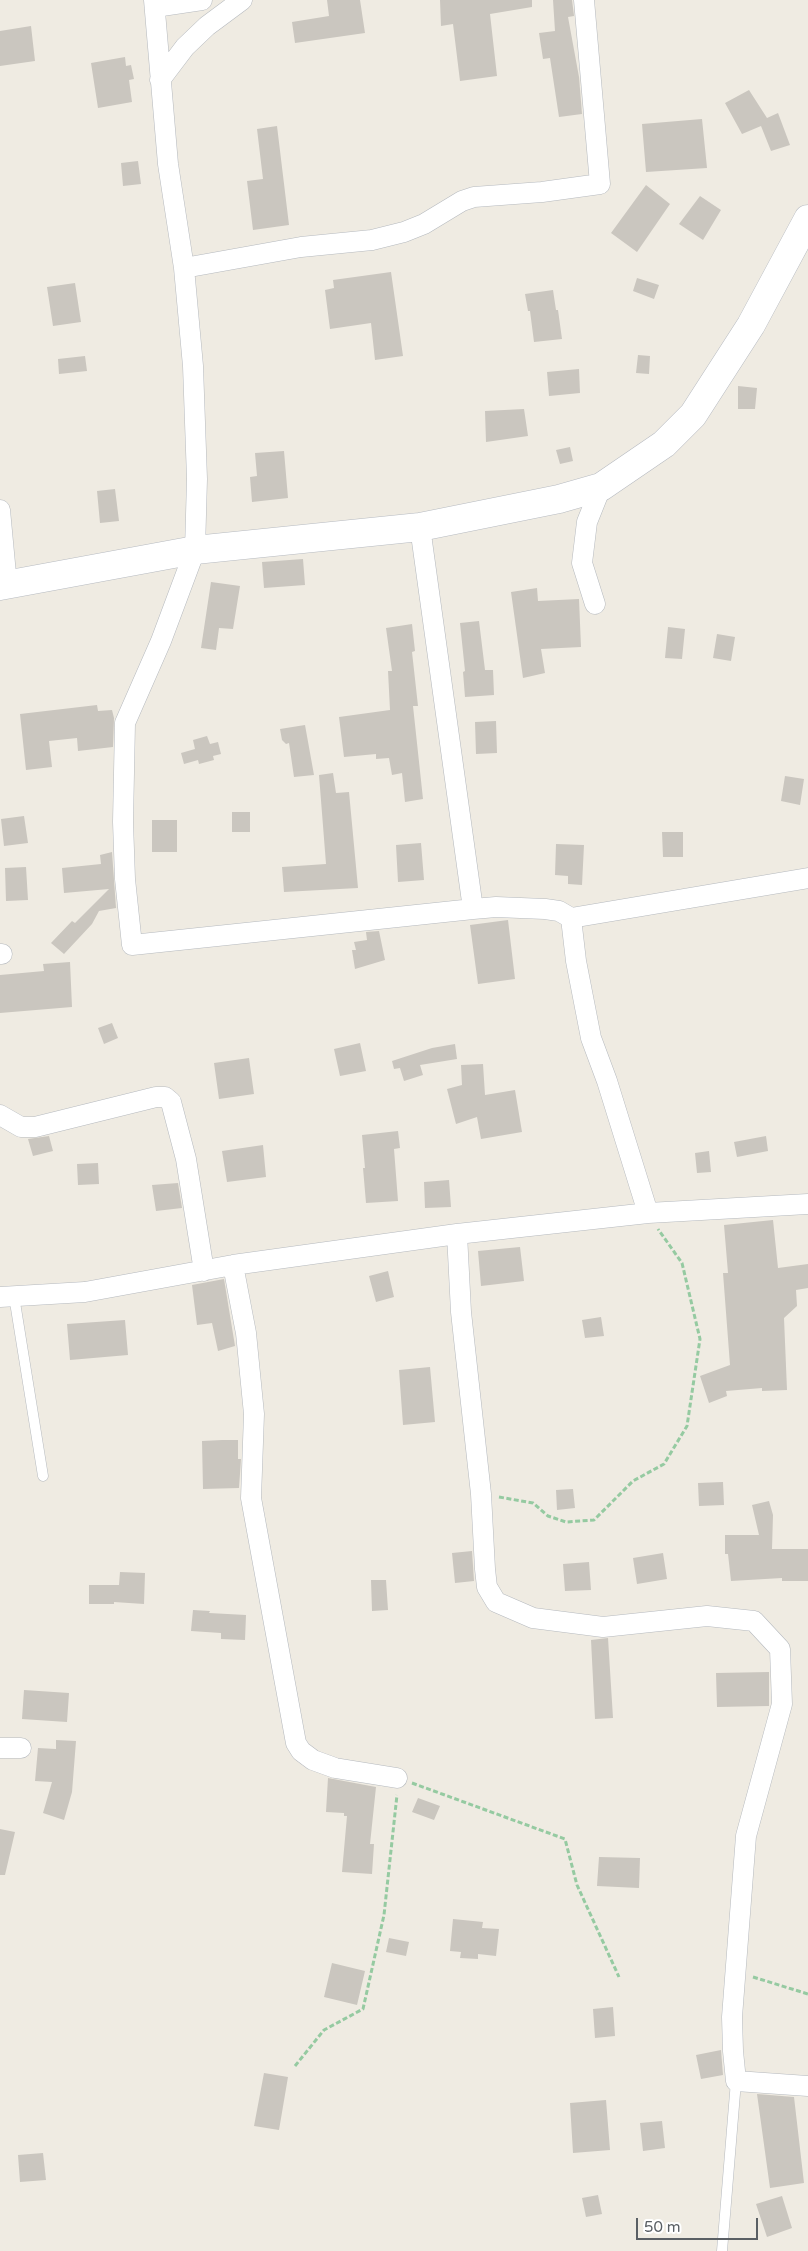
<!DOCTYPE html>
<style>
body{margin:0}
#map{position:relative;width:808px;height:2251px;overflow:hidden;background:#efebe2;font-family:"Varela Round",sans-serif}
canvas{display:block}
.scale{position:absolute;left:636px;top:2218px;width:122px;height:22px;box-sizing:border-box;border:2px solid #5a5f64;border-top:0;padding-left:6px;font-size:15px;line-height:18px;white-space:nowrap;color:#5a5f64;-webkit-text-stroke:4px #fff;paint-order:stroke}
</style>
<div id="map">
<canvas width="808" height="2251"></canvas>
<div class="scale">50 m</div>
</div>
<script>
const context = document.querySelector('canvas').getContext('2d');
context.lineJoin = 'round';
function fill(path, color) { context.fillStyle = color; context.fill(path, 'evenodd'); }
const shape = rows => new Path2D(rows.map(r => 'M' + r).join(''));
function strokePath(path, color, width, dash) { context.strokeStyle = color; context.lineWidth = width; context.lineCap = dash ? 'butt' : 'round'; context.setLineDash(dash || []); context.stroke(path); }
const building = shape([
 [327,0,360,0,365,33,295,43,292,22,329,16],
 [440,0,532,0,532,7,490,14,497,76,460,81,453,24,441,26],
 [553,0,572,0,574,16,568,17,579,77,582,114,559,117,550,58,543,59,539,33,555,31],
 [31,26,35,61,0,66,0,31],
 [125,57,126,66,131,65,134,79,129,80,132,102,98,108,91,63],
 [749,90,767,118,778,113,790,145,771,151,761,126,742,134,725,103],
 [702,119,707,168,646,172,642,124],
 [277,126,289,225,253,230,247,181,263,179,257,129],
 [138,161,141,184,123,186,121,163],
 [646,185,670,204,637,252,611,233],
 [700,196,721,210,703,240,679,224],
 [391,272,403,356,375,360,371,323,330,329,325,290,334,288,333,280],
 [637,278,659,285,654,299,633,291],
 [75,283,81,322,53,326,47,287],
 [553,290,556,310,558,310,562,339,534,342,530,311,528,311,525,294],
 [638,355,650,356,649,374,636,373],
 [85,356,87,371,59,374,58,359],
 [579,369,580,393,549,396,547,372],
 [738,386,757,388,755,409,738,409],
 [524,409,528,436,486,442,485,411],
 [570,447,573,461,560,464,556,450],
 [284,451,288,498,252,502,250,477,257,476,255,453],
 [115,489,119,521,100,523,97,491],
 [303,559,305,585,264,588,262,562],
 [211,582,240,586,233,629,219,628,216,650,201,648],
 [537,588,538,601,579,599,581,647,541,649,545,673,523,678,511,592],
 [479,621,485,670,493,670,494,695,465,697,463,672,465,671,460,623],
 [412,624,415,651,412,652,418,706,413,706,423,799,405,802,402,773,392,775,389,758,376,759,376,754,344,757,339,717,390,710,388,671,392,671,386,628],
 [668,627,685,629,682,659,665,658],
 [717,634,735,637,731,661,713,658],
 [97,705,98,711,112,710,114,718,113,747,78,751,77,738,49,741,52,767,26,770,20,714],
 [496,721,497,753,476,754,475,722],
 [305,725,314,775,294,777,289,743,286,744,282,740,280,729],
 [207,736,210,744,218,742,221,754,213,756,214,760,199,764,198,760,184,764,181,753,195,749,193,740],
 [333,773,336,793,349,792,358,888,284,892,282,867,326,864,319,775],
 [785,776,804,779,800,805,781,801],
 [232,812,250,812,250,832,232,832],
 [24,816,28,843,4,846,1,819],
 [152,820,177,820,177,852,152,852],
 [662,832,683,832,683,857,663,857],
 [421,843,424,880,398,882,396,845],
 [556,844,584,845,582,885,568,884,568,876,555,875],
 [112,852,116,908,99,911,92,924,64,954,51,943,72,921,75,923,109,889,64,893,62,868,101,864,100,855],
 [26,867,28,900,6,901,5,868],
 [508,920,515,979,478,984,470,925],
 [379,931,385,960,355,969,352,950,356,950,354,942,367,940,366,932],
 [70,962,72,1007,0,1013,0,975,44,971,43,964],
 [112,1023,118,1038,104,1044,98,1028],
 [360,1043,366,1071,340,1076,334,1049],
 [455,1044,457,1059,420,1065,423,1075,404,1081,400,1068,394,1069,392,1061,432,1048],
 [249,1058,254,1094,219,1099,214,1063],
 [483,1064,485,1095,515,1090,522,1132,481,1139,477,1117,456,1124,447,1089,462,1085,461,1065],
 [398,1131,400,1148,394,1149,398,1201,366,1203,363,1168,365,1168,362,1135],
 [49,1136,53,1151,33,1156,28,1139],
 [766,1136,768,1151,737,1157,734,1142],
 [263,1145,266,1177,227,1182,222,1151],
 [709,1151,711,1172,697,1173,695,1153],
 [98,1163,99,1184,78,1185,77,1164],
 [449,1180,451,1207,425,1208,424,1182],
 [178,1183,182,1208,156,1211,152,1185],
 [773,1220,778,1268,808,1264,808,1288,796,1290,797,1306,784,1318,787,1390,762,1391,762,1388,726,1391,727,1396,709,1403,700,1376,730,1365,723,1273,728,1273,724,1225],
 [520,1247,524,1281,481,1286,478,1251],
 [388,1271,394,1297,376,1302,369,1276],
 [224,1279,235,1346,218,1351,212,1323,197,1325,192,1285],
 [601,1317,604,1336,585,1338,582,1320],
 [125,1320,128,1355,70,1360,67,1324],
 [430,1367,435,1422,403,1425,399,1370],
 [222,1440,238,1440,238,1459,241,1459,239,1488,203,1489,202,1441],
 [723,1482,724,1505,699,1506,698,1483],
 [573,1489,575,1508,557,1510,556,1490],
 [769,1501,773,1515,772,1549,808,1549,808,1581,782,1581,782,1578,731,1581,728,1554,725,1554,725,1535,759,1535,752,1505],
 [472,1551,474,1581,455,1583,452,1553],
 [663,1553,667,1579,637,1584,633,1558],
 [589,1562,591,1590,565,1591,563,1564],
 [120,1572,145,1573,144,1604,114,1602,114,1604,89,1604,89,1585,119,1585],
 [371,1580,386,1580,388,1610,372,1611],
 [193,1610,210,1611,209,1613,246,1615,245,1640,221,1639,221,1633,191,1631],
 [608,1638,613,1718,595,1719,591,1640],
 [769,1672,769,1706,717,1707,716,1673],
 [24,1690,69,1693,67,1722,22,1719],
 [56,1740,76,1741,72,1792,64,1820,43,1813,52,1782,35,1781,38,1748,56,1749],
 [328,1778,376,1787,370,1844,374,1844,372,1874,342,1872,347,1816,344,1816,344,1813,326,1812],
 [418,1798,440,1806,434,1820,412,1812],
 [0,1829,15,1832,5,1875,0,1875],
 [599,1857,640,1858,639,1888,597,1886],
 [453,1919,483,1922,482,1928,499,1929,496,1956,478,1954,478,1959,460,1958,461,1952,450,1951],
 [389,1938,409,1942,406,1956,386,1952],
 [332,1963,365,1971,357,2005,324,1997],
 [613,2007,615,2036,595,2038,593,2009],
 [721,2050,723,2075,701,2079,696,2055],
 [264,2073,288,2077,279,2130,254,2126],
 [757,2094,794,2097,804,2183,770,2188],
 [606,2100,610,2150,573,2153,570,2103],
 [662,2121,665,2148,643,2151,640,2123],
 [43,2153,46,2180,20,2182,18,2155],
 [598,2195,602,2214,586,2217,582,2198],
 [782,2196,792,2228,767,2237,756,2204]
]);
const path = shape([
 [499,1497,533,1503,548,1516,566,1522,594,1520,633,1481,664,1464,687,1426,700,1339,682,1263,658,1229],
 [412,1783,565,1839,577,1885,619,1977],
 [753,1977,808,1994],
 [295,2066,324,2030,363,2009,384,1915,397,1795]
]);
const service = shape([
 [14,1296,43,1476],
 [722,2251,736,2081]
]);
const minor = shape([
 [154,0,168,164,184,268,193,366,197,479,195,550,161,641,125,723,123,822,125,879,132,945,473,909,420,527],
 [155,7,202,0],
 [160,80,185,47,207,26,242,0],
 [184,268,301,247,372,240,404,232,424,224,462,201,474,197,542,192,600,184,584,0],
 [0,510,7,585],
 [595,604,582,563,587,522,601,487],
 [473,909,496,907,545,909,559,911,571,918,808,878],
 [571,918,576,961,591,1038,607,1081,648,1213],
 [0,954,2,954],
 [0,1115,21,1127,35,1127,156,1097,165,1097,171,1102,186,1159,204,1271],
 [457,1234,461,1312,481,1494,485,1569,487,1587,496,1602,533,1618,603,1627,707,1616,754,1621,780,1649,782,1704,746,1836,732,2017,733,2051,736,2081,808,2086],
 [233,1265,246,1333,254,1414,251,1498,296,1743,301,1751,313,1760,335,1768,397,1778],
 [0,1297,85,1292,233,1265,457,1234,648,1213,808,1204],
 [0,1748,21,1748]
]);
const secondary = shape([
 [0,586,195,550,420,527,559,499,601,487,664,444,693,415,751,325,808,219]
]);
fill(building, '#cac6bf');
strokePath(service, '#b5b9be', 11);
strokePath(minor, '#b5b9be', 21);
strokePath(secondary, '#b6bac0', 29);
strokePath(path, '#95caa1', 3, [5, 2.5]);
strokePath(service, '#fff', 10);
strokePath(minor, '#fff', 20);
strokePath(secondary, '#fff', 28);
</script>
